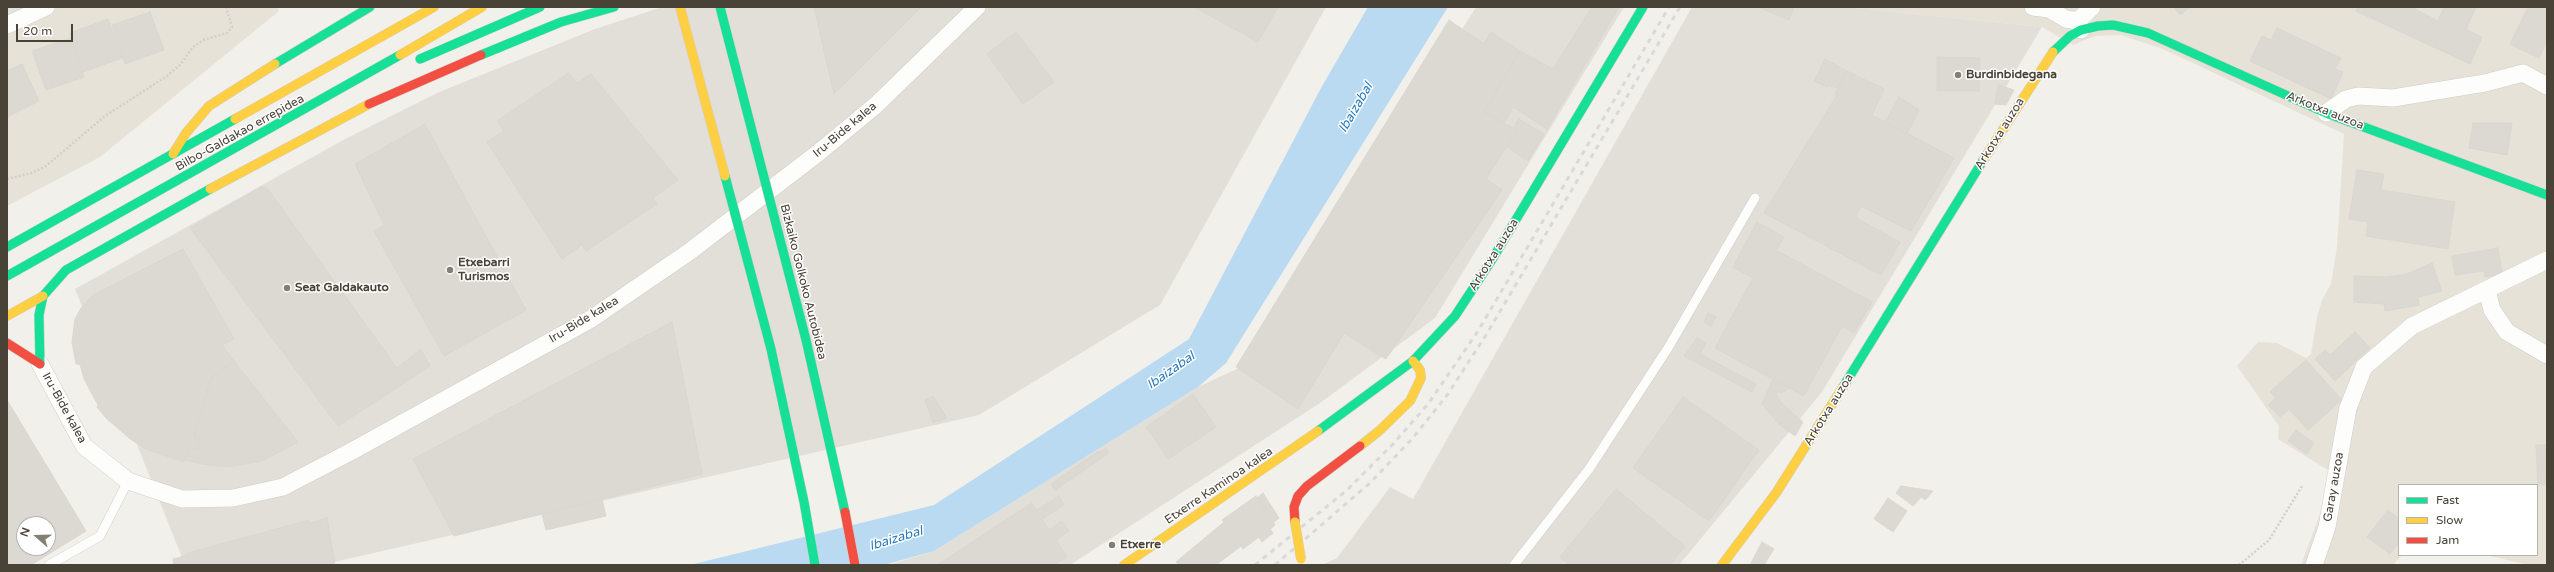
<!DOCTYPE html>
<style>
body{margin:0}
#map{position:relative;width:2554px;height:572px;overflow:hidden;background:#f2f0eb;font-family:"Varela Round",sans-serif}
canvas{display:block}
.frame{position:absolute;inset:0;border:8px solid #494236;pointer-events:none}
.legend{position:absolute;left:2398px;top:484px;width:140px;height:72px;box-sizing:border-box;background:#fff;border:1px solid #b6b3af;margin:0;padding:5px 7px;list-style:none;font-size:12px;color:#494236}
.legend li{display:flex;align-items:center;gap:8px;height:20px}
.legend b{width:20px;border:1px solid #b6b3af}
.north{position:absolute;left:16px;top:516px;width:40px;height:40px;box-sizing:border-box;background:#fff;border:1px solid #b6b3af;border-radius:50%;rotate:290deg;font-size:11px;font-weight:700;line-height:16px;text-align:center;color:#494236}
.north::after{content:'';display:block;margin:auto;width:14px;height:18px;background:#847f75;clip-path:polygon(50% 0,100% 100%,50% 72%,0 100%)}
.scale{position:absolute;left:16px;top:24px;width:57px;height:18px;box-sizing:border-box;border:2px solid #494236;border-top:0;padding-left:5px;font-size:12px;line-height:14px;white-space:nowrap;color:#494236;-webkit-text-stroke:3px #fff;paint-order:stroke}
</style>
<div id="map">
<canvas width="2554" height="572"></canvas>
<div class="frame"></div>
<ul class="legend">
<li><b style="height:5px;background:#16e098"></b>Fast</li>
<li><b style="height:5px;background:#ffcf43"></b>Slow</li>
<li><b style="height:5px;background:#f24e42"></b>Jam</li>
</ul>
<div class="north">N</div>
<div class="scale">20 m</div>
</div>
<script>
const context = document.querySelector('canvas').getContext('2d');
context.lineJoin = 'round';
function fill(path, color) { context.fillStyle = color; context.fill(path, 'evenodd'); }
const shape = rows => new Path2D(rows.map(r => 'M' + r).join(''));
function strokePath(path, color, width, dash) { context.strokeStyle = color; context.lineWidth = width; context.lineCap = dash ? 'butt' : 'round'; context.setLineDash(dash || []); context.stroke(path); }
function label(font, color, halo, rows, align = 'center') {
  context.font = font + ' "Varela Round",sans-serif'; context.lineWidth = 3; context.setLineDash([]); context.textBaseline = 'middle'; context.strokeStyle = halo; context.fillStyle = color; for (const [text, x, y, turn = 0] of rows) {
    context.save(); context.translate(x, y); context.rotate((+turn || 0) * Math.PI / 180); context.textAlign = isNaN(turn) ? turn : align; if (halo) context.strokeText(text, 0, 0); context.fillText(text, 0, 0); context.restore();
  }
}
const residential = shape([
 [7,7,277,7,279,11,100,157,7,206],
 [1845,7,2547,7,2547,565,2529,565,2486,555,2537,555,2537,485,2399,485,2399,555,2402,555,2393,565,2301,565,2320,514,2331,472,2278,439,2279,426,2237,366,2258,342,2277,343,2306,358,2311,354,2317,317,2322,300,2331,284,2337,247,2344,134,2163,49,2121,35,2095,36,2073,45,2042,27]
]);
const industrial = shape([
 [662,7,1326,7,1160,305,979,415,321,565,185,565,75,289,345,139,437,93,595,29],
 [1476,7,1624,7,1435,318,1320,403,1070,565,889,565,934,551,1198,387,1254,361],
 [1692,7,1845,7,2042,27,1822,392,1679,565,1322,565,1337,558,1390,487,1413,499]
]);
const water = shape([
 [1368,7,1448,7,1226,363,1198,387,934,551,884,565,690,565,934,505,1189,339,1321,88]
]);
const building = shape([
 [814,7,921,7,834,94,814,7],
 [1194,7,1278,7,1258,42,1194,7],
 [1592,7,1619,7,1547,129,1513,107,1504,123,1484,112,1520,51,1553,69,1592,7],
 [1758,7,1794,7,1789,20,1758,7],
 [2174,7,2190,7,2180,15,2174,7],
 [2358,7,2411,7,2438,21,2444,7,2476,7,2466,29,2482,37,2470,64,2356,11,2358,7],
 [2528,7,2547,7,2547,42,2539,58,2510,44,2528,7],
 [150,12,164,50,125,64,112,25,150,12],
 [108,19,122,58,83,72,70,33,108,19],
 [1449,20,1484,44,1491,32,1520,51,1484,112,1517,130,1486,179,1502,190,1386,359,1344,333,1298,409,1236,367,1449,20],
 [2277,28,2341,58,2335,69,2343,72,2331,99,2250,61,2262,36,2271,40,2277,28],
 [1016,32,1054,82,1023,104,987,54,1016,32],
 [71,38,84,77,46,90,32,51,71,38],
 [1937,57,1980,58,1979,91,1937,91,1937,57],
 [1825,59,1847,71,1838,88,1828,85,1827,87,1814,81,1825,59],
 [22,64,39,101,7,117,7,71,22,64],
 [1847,71,1884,89,1872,115,1954,158,1911,231,1861,206,1856,216,1858,219,1900,242,1881,275,1764,213,1837,95,1835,94,1847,71],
 [569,73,577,83,591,74,678,180,653,198,657,204,586,251,582,245,562,259,487,142,504,131,497,121,569,73],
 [1998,85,2014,90,2006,105,1995,104,1998,85],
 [1899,97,1919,110,1907,134,1885,122,1899,97],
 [1519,119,1544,134,1528,161,1507,147,1517,130,1514,128,1519,119],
 [2473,123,2512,123,2507,155,2469,148,2473,123],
 [425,124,526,310,444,356,374,231,384,225,355,164,425,124],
 [2357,170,2384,174,2381,190,2455,202,2448,249,2366,236,2368,222,2349,219,2357,170],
 [261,187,267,188,397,368,421,349,430,366,338,426,190,228,261,187],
 [1757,222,1784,237,1776,250,1872,302,1854,333,1842,326,1804,396,1715,348,1753,278,1733,267,1757,222],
 [2498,248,2502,274,2485,277,2484,271,2455,275,2452,256,2498,248],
 [183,249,234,339,222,345,234,361,211,378,194,437,201,439,198,450,189,447,184,462,146,449,129,438,106,418,97,407,98,405,84,379,80,364,76,364,72,342,75,319,81,308,93,295,183,249],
 [2432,263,2442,291,2418,297,2419,305,2385,311,2384,304,2354,302,2354,276,2386,277,2407,274,2432,263],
 [1708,313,1716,317,1711,326,1704,322,1708,313],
 [672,322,702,474,454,536,413,459,672,322],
 [2355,332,2370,348,2335,381,2315,359,2325,350,2330,355,2355,332],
 [1697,338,1706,343,1700,354,1756,384,1752,392,1684,356,1697,338],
 [2306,360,2342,400,2308,430,2289,409,2280,417,2268,405,2276,398,2270,392,2306,360],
 [234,361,298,442,262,461,228,467,201,464,185,460,189,447,198,450,201,439,194,437,211,378,234,361],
 [1773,379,1789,388,1781,393,1778,391,1776,395,1781,403,1803,422,1795,436,1779,424,1762,404,1773,379],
 [1193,394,1216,427,1168,459,1146,427,1193,394],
 [933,396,947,418,933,423,925,400,933,396],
 [1683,397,1759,450,1709,521,1633,468,1683,397],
 [7,400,86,531,31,565,7,565,7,400],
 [24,524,48,524,48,548,24,548,24,524],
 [2296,430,2314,443,2307,454,2288,441,2296,430],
 [2536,445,2547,445,2547,484,2538,484,2536,445],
 [1106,448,1109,453,1055,490,1051,484,1098,451,1099,453,1106,448],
 [1901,486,1933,491,1925,500,1921,497,1913,506,1896,493,1901,486],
 [1616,489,1685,546,1670,565,1569,565,1560,557,1616,489],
 [1263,493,1279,518,1274,522,1257,498,1263,493],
 [1059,496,1064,505,1042,519,1049,530,1062,521,1069,531,1056,540,1067,557,1054,565,937,565,1032,503,1037,510,1059,496],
 [1256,496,1275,525,1270,529,1273,533,1262,542,1259,537,1243,549,1241,546,1216,565,1179,565,1176,562,1224,522,1222,520,1256,496],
 [1888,498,1907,511,1893,532,1874,519,1888,498],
 [602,499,606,516,546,530,542,514,602,499],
 [2388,510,2399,519,2399,543,2390,554,2367,537,2388,510],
 [327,518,335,565,174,565,173,559,188,555,188,553,309,520,310,523,327,518],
 [1762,542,1774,549,1764,565,1750,565,1762,542]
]);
const path = shape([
 [7,179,32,173,46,166,105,116,167,76,181,64,192,48,203,40,227,33,232,27,226,7],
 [2239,565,2269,540,2302,486]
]);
const lane = shape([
 [49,565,100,536,128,481],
 [1514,565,1589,469,1668,348,1755,198]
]);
const street = shape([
 [2033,7,2049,9,2066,19,2078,21],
 [7,25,46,7],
 [2081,30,2078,21,2092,7],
 [2326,113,2346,99,2358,96,2393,98,2485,83,2523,73,2547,86],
 [2487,290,2492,310,2507,332,2547,355],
 [40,364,84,446,128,481,182,499,233,498,283,487,352,451,591,319,689,252,818,153,876,105,977,7],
 [2314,565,2327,527,2348,408,2364,367,2412,326,2547,260]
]);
const fast = shape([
 [2053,52,2070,36,2081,30,2098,26,2113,25,2148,33,2326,113,2547,195],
 [481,55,561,22,614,7],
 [420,59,540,7],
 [275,64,370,7],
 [7,247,235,119],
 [7,276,400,55],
 [40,364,39,315,43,296,66,270,210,189],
 [1843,387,1984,159],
 [1318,431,1413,361,1455,316,1493,258,1643,7]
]);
const slow = shape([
 [400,55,482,7],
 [235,119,434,7],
 [173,154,186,133,209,106,275,64],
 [1984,159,2053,52],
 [210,189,369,104],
 [7,316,43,296],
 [1360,446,1379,431,1410,401,1421,378,1420,370,1413,361],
 [1124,565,1318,431],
 [1722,565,1776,493,1843,387]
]);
const jam = shape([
 [369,104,481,55],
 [7,343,40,364],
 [1295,522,1294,507,1298,496,1307,486,1360,446]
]);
const rail = shape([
 [1255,565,1347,490,1393,444,1428,404,1478,331,1669,7],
 [1275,565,1370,483,1412,439,1448,394,1486,335,1680,7]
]);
const fastBridge = shape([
 [720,7,806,340,845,512],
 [725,176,771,349,804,502,815,565]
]);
const slowBridge = shape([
 [680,7,725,176],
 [1295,522,1301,559]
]);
const jamBridge = shape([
 [845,512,855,565]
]);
const markers = [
 [1958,75,4,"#847f75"],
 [450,270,4,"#847f75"],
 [287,288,4,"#847f75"],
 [1112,545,4,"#847f75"]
];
const poiNames = [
 ["Burdinbidegana",1966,75],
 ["Etxebarri",458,263],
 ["Turismos",458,277],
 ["Seat Galdakauto",295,288],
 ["Etxerre",1120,545]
];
const streetNames = [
 ["Arkotxa auzoa",2325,111,22],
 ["Iru-Bide kalea",845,130,-40],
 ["Bilbo-Galdakao errepidea",240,133,-29],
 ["Arkotxa auzoa",2000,134,-58],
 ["Arkotxa auzoa",1494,255,-58],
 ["Bizkaiko Golkoko Autobidea",803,282,76],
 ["Iru-Bide kalea",584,320,-31],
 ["Iru-Bide kalea",64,408,61],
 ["Arkotxa auzoa",1829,410,-58],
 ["Etxerre Kaminoa kalea",1219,486,-34],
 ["Garay auzoa",2334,487,-80]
];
const waterNames = [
 ["Ibaizabal",1356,108,-60],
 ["Ibaizabal",1171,371,-35],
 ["Ibaizabal",896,539,-17]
];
fill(residential, '#e6e2d8');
fill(industrial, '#e2dfd9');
fill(water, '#badaf1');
fill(building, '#dcd9d3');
strokePath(building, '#dad7d1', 1);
strokePath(lane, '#d0cec8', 10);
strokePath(street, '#d0cec8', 18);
strokePath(fast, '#d2cdc2', 10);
strokePath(slow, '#d2cdc2', 10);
strokePath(jam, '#d2cdc2', 10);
strokePath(path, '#d2d0ca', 2.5, [2, 2]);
strokePath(lane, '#fdfdfc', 9);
strokePath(street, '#fdfdfc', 17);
strokePath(fast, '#16e098', 9);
strokePath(slow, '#ffcf43', 9);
strokePath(jam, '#f24e42', 9);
strokePath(rail, '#d9d9d8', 3, [5, 5]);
strokePath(fastBridge, '#d2cdc2', 10, []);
strokePath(slowBridge, '#d2cdc2', 10, []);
strokePath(jamBridge, '#d2cdc2', 10, []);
strokePath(fastBridge, '#16e098', 9);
strokePath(slowBridge, '#ffcf43', 9);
strokePath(jamBridge, '#f24e42', 9);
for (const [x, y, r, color] of markers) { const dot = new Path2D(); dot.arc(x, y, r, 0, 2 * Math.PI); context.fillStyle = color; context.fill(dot); strokePath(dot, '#fff', 1.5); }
label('bold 12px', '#494236', '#fff', poiNames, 'left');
label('12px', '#494236', '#fff', streetNames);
label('italic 13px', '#297bbb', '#fff', waterNames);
</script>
